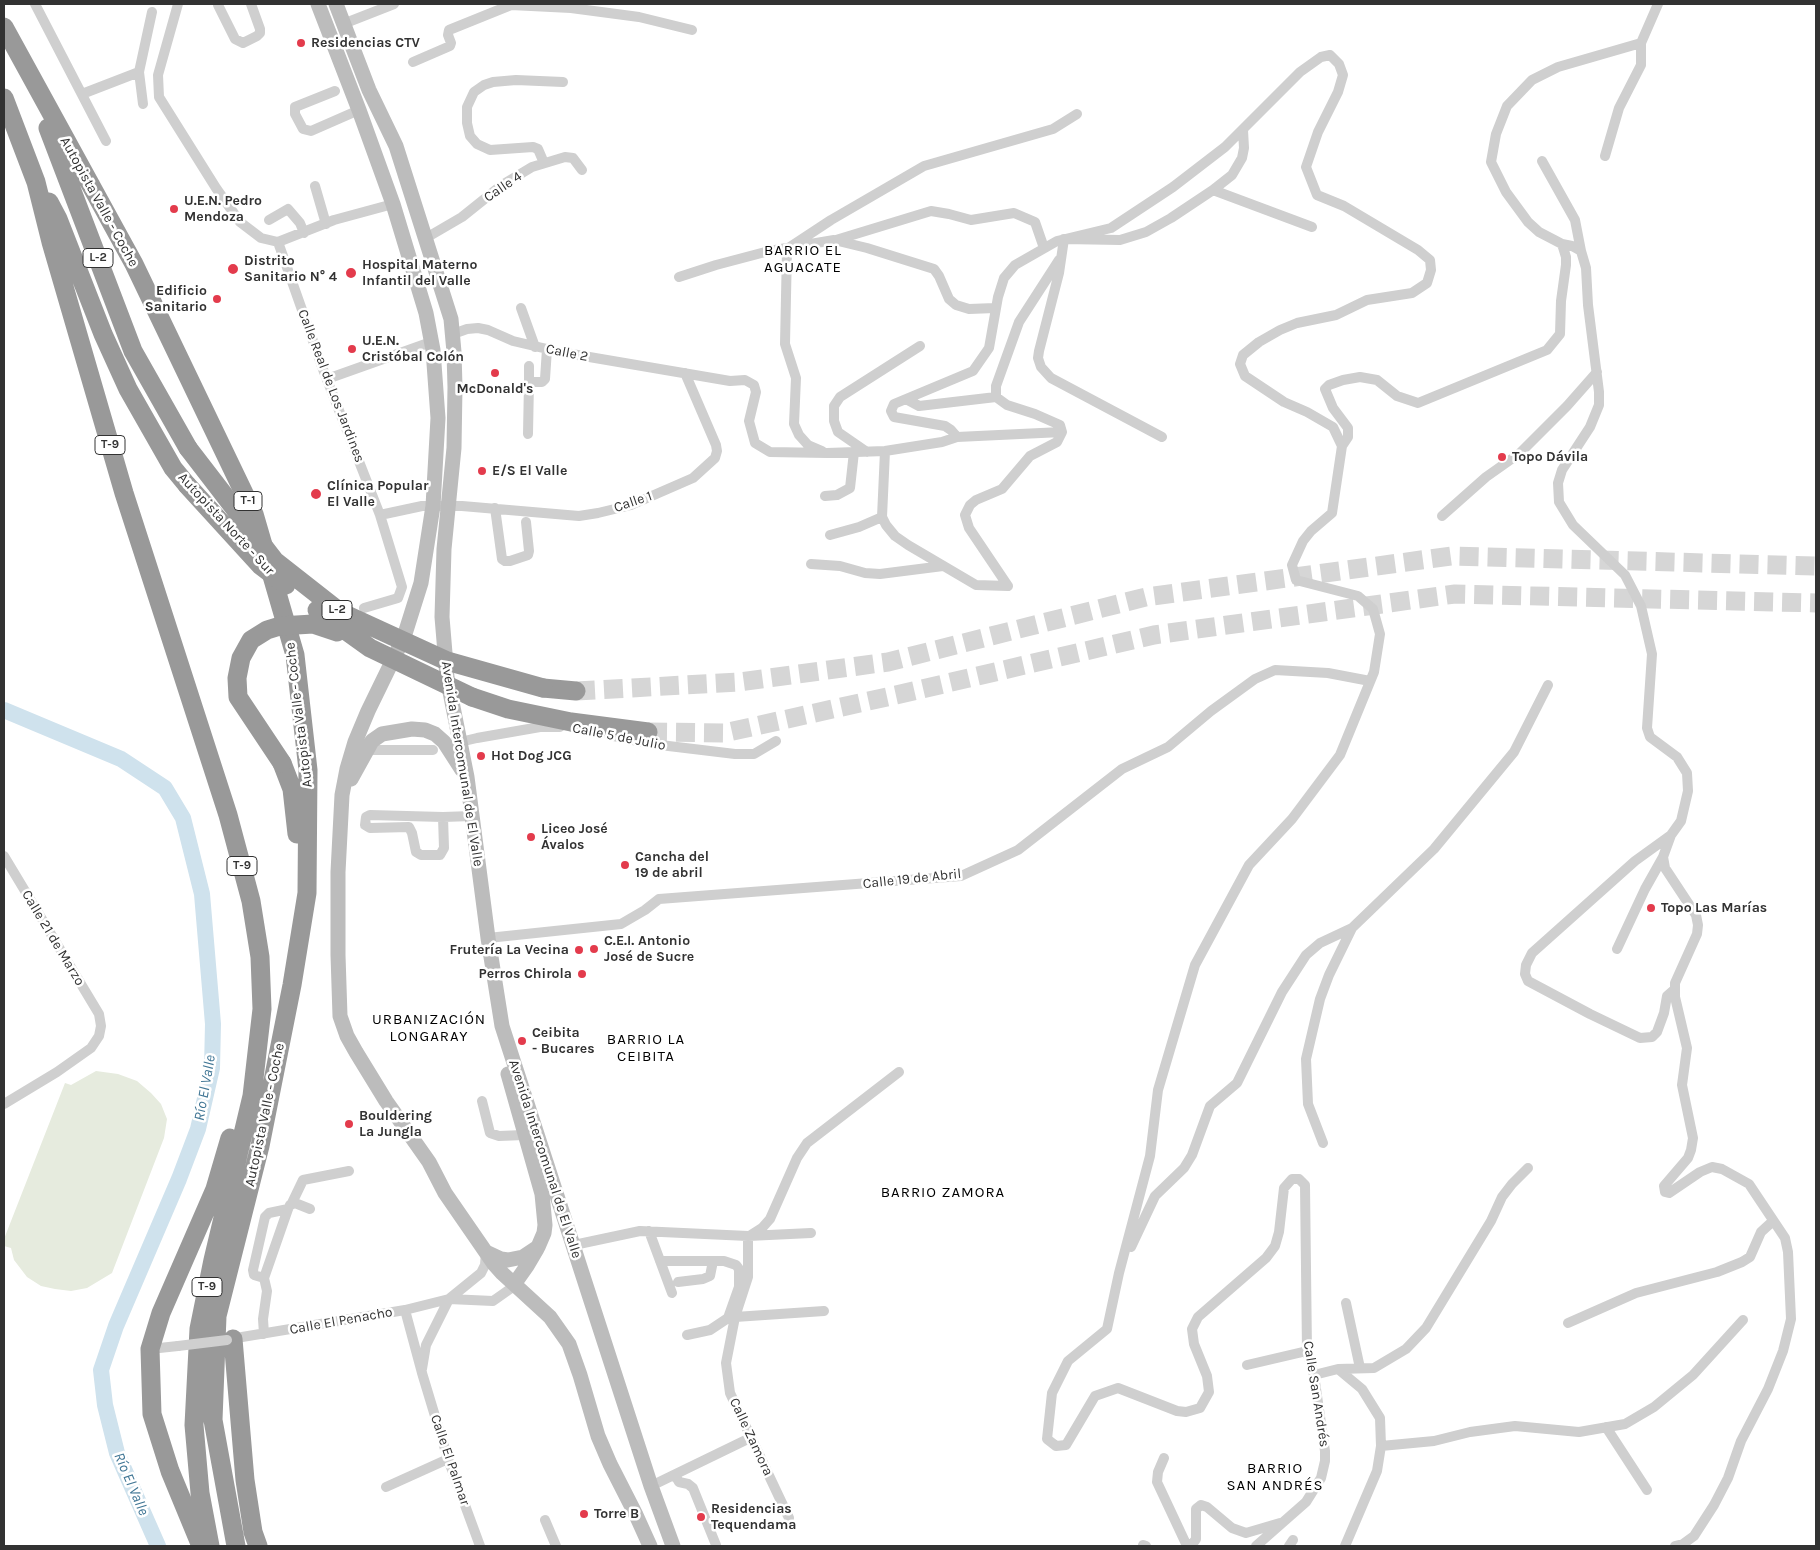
<!DOCTYPE html>
<meta charset="utf-8">
<style>
body{margin:0}
#map{position:relative;width:1820px;height:1550px;overflow:hidden;background:#fff;font-family:Karla,sans-serif}
canvas{display:block}
.frame{position:absolute;inset:0;border:5px solid #323232;pointer-events:none}
</style>
<div id="map">
<canvas width="1820" height="1550"></canvas>
<div class="frame"></div>
</div>
<script>
const context = document.querySelector('canvas').getContext('2d');
context.lineJoin = 'round';
function fill(path, color) { context.fillStyle = color; context.fill(path, 'evenodd'); }
const shape = rows => new Path2D(rows.map(r => 'M' + r).join(''));
function strokePath(path, color, width, dash) { context.strokeStyle = color; context.lineWidth = width; context.lineCap = dash ? 'butt' : 'round'; context.setLineDash(dash || []); context.stroke(path); }
function label(font, color, halo, rows, align = 'center') {
  context.font = font + ' Karla,sans-serif'; context.lineWidth = 5; context.setLineDash([]); context.textBaseline = 'middle'; context.strokeStyle = halo; context.fillStyle = color; for (const [text, x, y, turn = 0] of rows) {
    context.save(); context.translate(x, y); context.rotate((+turn || 0) * Math.PI / 180); context.textAlign = isNaN(turn) ? turn : align; if (halo) context.strokeText(text, 0, 0); context.fillText(text, 0, 0); context.restore();
  }
}
const green = shape([
 [96,1071,118,1074,137,1081,151,1093,161,1104,167,1119,164,1138,112,1273,87,1288,71,1291,55,1289,41,1286,27,1277,14,1260,11,1248,4,1246,4,1239,65,1083,71,1085]
]);
const river = shape([
 [4,710,121,759,165,788,183,818,202,894,213,1024,212,1068,198,1129,179,1179,116,1326,101,1370,105,1405,117,1453,158,1546]
]);
const motorwayTunnel = shape([
 [576,691,739,682,888,662,1146,597,1451,556,1816,566],
 [648,732,724,733,896,695,1154,635,1455,594,1816,603]
]);
const minor = shape([
 [35,4,106,141],
 [178,4,158,75,159,97,216,188,240,222,261,238,278,242],
 [218,5,235,39,243,43,257,36,260,33,260,29,251,4],
 [343,24,394,4],
 [1641,43,1558,67,1532,80,1507,106,1496,134,1491,162,1506,192,1528,222,1539,232,1562,244,1572,246,1581,251,1586,268,1588,305,1599,392,1599,405,1590,427,1562,470,1558,483,1559,502,1573,525,1625,575,1641,606,1652,654,1647,728,1650,737,1677,757,1687,773,1688,791,1681,821,1671,835,1663,857,1665,868,1696,915,1698,925,1697,934,1675,983,1675,997,1687,1048,1682,1085,1693,1138,1691,1150,1688,1158,1664,1186,1665,1192,1669,1193,1700,1172,1712,1167,1722,1169,1749,1184,1785,1238,1788,1252,1791,1319,1783,1351,1768,1389,1741,1441,1728,1478,1714,1505,1694,1536,1683,1544,1675,1546],
 [413,62,450,46,451,43,448,35,449,30,511,5,571,8,639,17,692,30],
 [139,72,143,104],
 [335,91,295,107,295,114,303,129,311,131,359,110],
 [82,94,139,72,152,12],
 [1605,156,1619,108,1641,65,1641,43,1658,4],
 [1542,161,1575,220,1581,251],
 [544,163,538,149,533,147,490,150,477,144,470,136,467,123,467,107,474,92,484,85,493,82,516,80,563,82],
 [315,186,326,224],
 [1213,190,1312,227],
 [269,220,288,209,300,223,304,233],
 [426,238,462,217,502,185,532,167,565,157,573,158,582,170],
 [836,240,931,211,949,214,971,220,1014,213,1035,222,1044,248],
 [278,242,324,372,380,515,402,587,398,598,364,608],
 [278,242,334,220,393,204],
 [679,277,716,265,769,251,834,240,867,248,934,269,939,276,949,299,956,305,969,309,995,308],
 [521,308,535,347],
 [453,334,467,329,478,328,488,330,513,341,560,352,730,381,745,380,754,385,756,392,749,421,755,443,770,452,827,453,885,451,942,442,957,437,951,430,945,426,894,417,891,411,894,404,973,371,989,348,998,297,1004,278,1015,265,1057,241,1111,228,1173,187,1225,147,1300,72,1321,57,1330,55,1339,64,1343,75,1338,92,1318,132,1306,167,1317,195,1344,206,1418,250,1430,260,1431,270,1427,283,1412,293,1367,300,1336,315,1297,323,1280,330,1259,342,1243,355,1240,364,1245,376,1284,402,1307,412,1333,427,1342,446,1332,513,1311,531,1303,541,1292,565,1296,580,1358,596,1373,609,1380,634,1374,672,1340,755,1292,819,1249,865,1195,965,1158,1090,1150,1156,1119,1273,1107,1329,1068,1361,1052,1393,1047,1439,1056,1446,1066,1445,1095,1396,1118,1388,1177,1411,1186,1412,1200,1408,1209,1392,1207,1376,1194,1344,1192,1329,1198,1317,1266,1258,1275,1246,1279,1232,1284,1188,1292,1179,1299,1179,1305,1185,1307,1351,1314,1375,1325,1451,1325,1461,1321,1478,1306,1502,1256,1546],
 [327,379,431,342],
 [529,382,529,366],
 [906,399,919,406,996,397],
 [528,434,529,382,542,382,545,379,547,349],
 [957,437,1062,432],
 [1162,437,1051,378,1041,367,1038,358,1039,351,1059,273,1064,239,1120,240,1146,232,1171,218,1213,190,1232,175,1242,158,1244,148,1243,130],
 [1342,446,1348,437,1348,428,1333,408,1325,389,1329,385,1343,380,1360,377,1377,380,1397,396,1418,403,1547,350,1560,334,1561,301,1566,265,1566,257,1562,244],
 [822,451,808,445,799,435,794,424,796,378,785,344,787,249,831,220,924,166,1053,129,1077,114],
 [885,451,882,517,886,525,895,536,908,545,976,585,1008,586],
 [867,452,838,432,834,421,834,406,840,397,920,346],
 [825,496,837,495,850,488,854,452],
 [495,508,502,559,505,561,510,561,528,555,529,551,526,522],
 [380,515,422,506,462,506,579,516,598,513,631,505,693,478,715,458,717,451,716,445,685,373],
 [1442,516,1486,477,1520,453,1567,406,1597,372],
 [830,535,859,527,882,517],
 [811,564,840,566,865,573,880,574,943,566],
 [1008,586,969,528,965,515,970,505,976,500,1002,489,1030,456,1057,442,1062,432,1060,425,1035,414,1007,405,996,397,996,386,1019,322,1059,260],
 [609,735,652,744,735,754,754,754,776,741],
 [460,742,477,738,540,727,560,727],
 [366,750,433,750],
 [443,817,444,848,440,855,421,855,416,852,412,833,409,827,370,828,365,825,366,817,370,815,443,817,472,816],
 [1671,835,1635,861,1532,953,1526,965,1525,974,1528,981,1590,1014,1640,1038,1652,1037,1657,1032,1664,1013,1667,996,1675,989],
 [4,856,99,1014,101,1026,99,1036,91,1048,57,1072,4,1104],
 [488,938,621,924,645,910,659,899,961,876,1018,850,1122,769,1168,747,1211,711,1255,679,1275,670,1328,673,1370,681],
 [1617,949,1645,889,1663,857],
 [482,1101,490,1133,499,1136,524,1135],
 [1323,1143,1308,1104,1306,1059,1320,999,1329,975,1352,928],
 [292,1203,303,1180,349,1171],
 [649,1231,672,1293],
 [751,1235,762,1228,770,1219,797,1158,807,1143,899,1072],
 [748,1236,748,1277,735,1317,726,1363,730,1393,789,1518],
 [574,1245,640,1231,748,1236,811,1233],
 [1131,1247,1155,1196,1184,1168,1192,1155,1210,1106,1237,1083,1282,992,1306,955,1320,943,1352,928,1434,849,1514,752,1548,685],
 [660,1261,724,1261,736,1265,739,1269,739,1287,728,1318,710,1330,687,1335],
 [264,1278,254,1275,253,1270,265,1217,269,1213,288,1209],
 [678,1282,703,1279,710,1276,713,1261],
 [1346,1303,1360,1368],
 [405,1310,422,1373,448,1459,480,1546],
 [735,1317,824,1311],
 [1568,1323,1636,1293,1717,1272,1742,1262,1750,1257,1761,1232,1773,1221],
 [264,1334,263,1319,267,1291,264,1278,288,1209,290,1205,295,1203,310,1209],
 [230,1339,405,1310,449,1299,493,1301,510,1289,515,1283],
 [150,1349,178,1346],
 [1247,1365,1307,1351],
 [422,1369,426,1345,449,1299,481,1273,485,1265,486,1252],
 [1338,1369,1374,1368,1406,1349,1426,1328,1491,1221,1502,1197,1512,1184,1528,1168],
 [1314,1375,1338,1369,1362,1389,1380,1418,1381,1446,1377,1471,1345,1546],
 [1606,1427,1647,1490],
 [1381,1446,1434,1441,1470,1432,1515,1426,1579,1432,1625,1424,1654,1407,1693,1375,1743,1320],
 [1164,1458,1158,1472,1157,1482,1187,1546],
 [675,1475,679,1482,688,1484,693,1488,716,1545],
 [651,1486,752,1437],
 [386,1487,448,1459],
 [545,1520,556,1546],
 [1143,1545,1146,1546],
 [1191,1546,1196,1539,1196,1509,1201,1505,1207,1507,1232,1528,1246,1533,1280,1523],
 [1289,1546,1293,1540]
]);
const secondary = shape([
 [318,4,359,110,393,204,426,313,433,350,438,418,433,506,421,583,404,637,368,711,355,742,347,769,342,795,338,872,338,955,340,1016,347,1036,356,1052,386,1101,429,1162,445,1193,494,1264,502,1273,550,1317,569,1344,580,1375,598,1436,610,1464,636,1515,650,1546],
 [336,4,369,90,396,146,451,319,454,352,455,387,454,448,444,549,442,617,447,677,467,777,488,938,502,1026,651,1486,673,1546],
 [351,779,372,741,382,734,412,729,425,730,435,734,444,742,462,770],
 [486,1252,501,1259,508,1260,523,1257,538,1247,544,1233,545,1225,542,1194,508,1074],
 [515,1283,527,1266,537,1249]
]);
const motorway = shape([
 [4,27,134,264,254,514,295,655,308,770,307,893,292,985,260,1146,217,1316,213,1420,236,1546],
 [4,98,36,182,51,242,124,493,228,815,251,901,260,957,262,1009,252,1096,213,1260,199,1329,194,1425,200,1493,210,1546],
 [48,128,133,351,188,448],
 [49,202,58,219,103,334,128,389,173,468,187,485],
 [543,688,576,691],
 [472,697,508,709,571,722,648,732],
 [282,763,292,789,297,834],
 [233,1339,245,1480,253,1532,258,1546],
 [201,1546,170,1471,152,1414,150,1349,161,1313,215,1189,230,1138]
]);
const minorBridge = shape([
 [178,1346,227,1340]
]);
const motorwayBridge = shape([
 [188,448,275,561,340,612,447,661,543,688],
 [187,485,261,566,286,585],
 [317,610,370,648,472,697],
 [282,763,238,697,237,678,241,658,251,640,267,630,280,626,313,624,337,632]
]);
const markers = [
 [301,43,5,"#e33b4c"],
 [174,209,5,"#e33b4c"],
 [233,269,6,"#e33b4c"],
 [351,273,6,"#e33b4c"],
 [217,299,5,"#e33b4c"],
 [352,349,5,"#e33b4c"],
 [495,373,5,"#e33b4c"],
 [1502,457,5,"#e33b4c"],
 [482,471,5,"#e33b4c"],
 [316,494,6,"#e33b4c"],
 [481,756,5,"#e33b4c"],
 [531,837,5,"#e33b4c"],
 [625,865,5,"#e33b4c"],
 [1651,908,5,"#e33b4c"],
 [594,949,5,"#e33b4c"],
 [579,950,5,"#e33b4c"],
 [582,974,5,"#e33b4c"],
 [522,1041,5,"#e33b4c"],
 [349,1124,5,"#e33b4c"],
 [584,1514,5,"#e33b4c"],
 [701,1517,5,"#e33b4c"]
];
const shields = [
 [98,258,30],
 [110,445,30],
 [248,501,28],
 [337,610,30],
 [242,866,30],
 [207,1287,30]
];
const shieldNames = [
 ["L-2",98,258],
 ["T-9",110,445],
 ["T-1",248,501],
 ["L-2",337,610],
 ["T-9",242,866],
 ["T-9",207,1287]
];
const poiNames = [
 ["Residencias CTV",311,43],
 ["U.E.N. Pedro",184,201],
 ["Mendoza",184,217],
 ["Distrito",244,261],
 ["Sanitario N° 4",244,277],
 ["Hospital Materno",362,265],
 ["Infantil del Valle",362,281],
 ["Edificio",207,291,"right"],
 ["Sanitario",207,307,"right"],
 ["U.E.N.",362,341],
 ["Cristóbal Colón",362,357],
 ["McDonald's",495,389,"center"],
 ["Topo Dávila",1512,457],
 ["E/S El Valle",492,471],
 ["Clínica Popular",327,486],
 ["El Valle",327,502],
 ["Hot Dog JCG",491,756],
 ["Liceo José",541,829],
 ["Ávalos",541,845],
 ["Cancha del",635,857],
 ["19 de abril",635,873],
 ["Topo Las Marías",1661,908],
 ["C.E.I. Antonio",604,941],
 ["José de Sucre",604,957],
 ["Frutería La Vecina",569,950,"right"],
 ["Perros Chirola",572,974,"right"],
 ["Ceibita",532,1033],
 ["- Bucares",532,1049],
 ["Bouldering",359,1116],
 ["La Jungla",359,1132],
 ["Residencias",711,1509],
 ["Tequendama",711,1525],
 ["Torre B",594,1514]
];
const streetNames = [
 ["Calle 4",503,187,-34],
 ["Autopista Valle - Coche",99,202,61],
 ["Calle 2",567,353,11],
 ["Calle Real de Los Jardines",331,386,69],
 ["Calle 1",633,502,-19],
 ["Autopista Norte - Sur",226,524,47],
 ["Autopista Valle - Coche",299,715,-97],
 ["Calle 5 de Julio",619,737,11],
 ["Avenida Intercomunal de El Valle",462,764,81],
 ["Calle 19 de Abril",912,879,-6],
 ["Calle 21 de Marzo",53,938,59],
 ["Autopista Valle - Coche",265,1115,-78],
 ["Avenida Intercomunal de El Valle",545,1159,72],
 ["Calle El Penacho",341,1321,-10],
 ["Calle San Andrés",1316,1394,81],
 ["Calle Zamora",751,1437,65],
 ["Calle El Palmar",450,1460,71]
];
const neighbourhoodNames = [
 ["BARRIO EL",803,251],
 ["AGUACATE",803,268],
 ["URBANIZACIÓN",429,1020],
 ["LONGARAY",429,1037],
 ["BARRIO LA",646,1040],
 ["CEIBITA",646,1057],
 ["BARRIO ZAMORA",943,1193],
 ["BARRIO",1275,1469],
 ["SAN ANDRÉS",1275,1486]
];
const waterNames = [
 ["Río El Valle",205,1088,-80],
 ["Río El Valle",131,1484,67]
];
fill(green, '#e6ebde');
strokePath(river, '#cfe2ed', 16);
strokePath(motorwayTunnel, '#d6d6d6', 19, [19, 9]);
strokePath(minor, '#cfcfcf', 10);
strokePath(secondary, '#bcbcbc', 15);
strokePath(motorway, '#999', 19);
strokePath(minorBridge, '#cfcfcf', 10);
strokePath(motorwayBridge, '#999', 19);
for (const [x, y, r, color] of markers) { const dot = new Path2D(); dot.arc(x, y, r, 0, 2 * Math.PI); context.fillStyle = color; context.fill(dot); strokePath(dot, '#fff', 2); }
for (const [x, y, w] of shields) { const box = new Path2D(); box.roundRect(x - w / 2, y - 9.5, w, 19, 4); context.fillStyle = '#fff'; context.fill(box); strokePath(box, '#323232', 1); }
label('bold 12px', '#323232', null, shieldNames);
label('bold 14px', '#323232', '#fff', poiNames, 'left');
label('14px', '#323232', '#fff', streetNames);
context.letterSpacing = '1px';
label('15px', '#000', '#fff', neighbourhoodNames);
context.letterSpacing = '0px';
label('italic 15px', '#407695', '#fff', waterNames);
</script>
